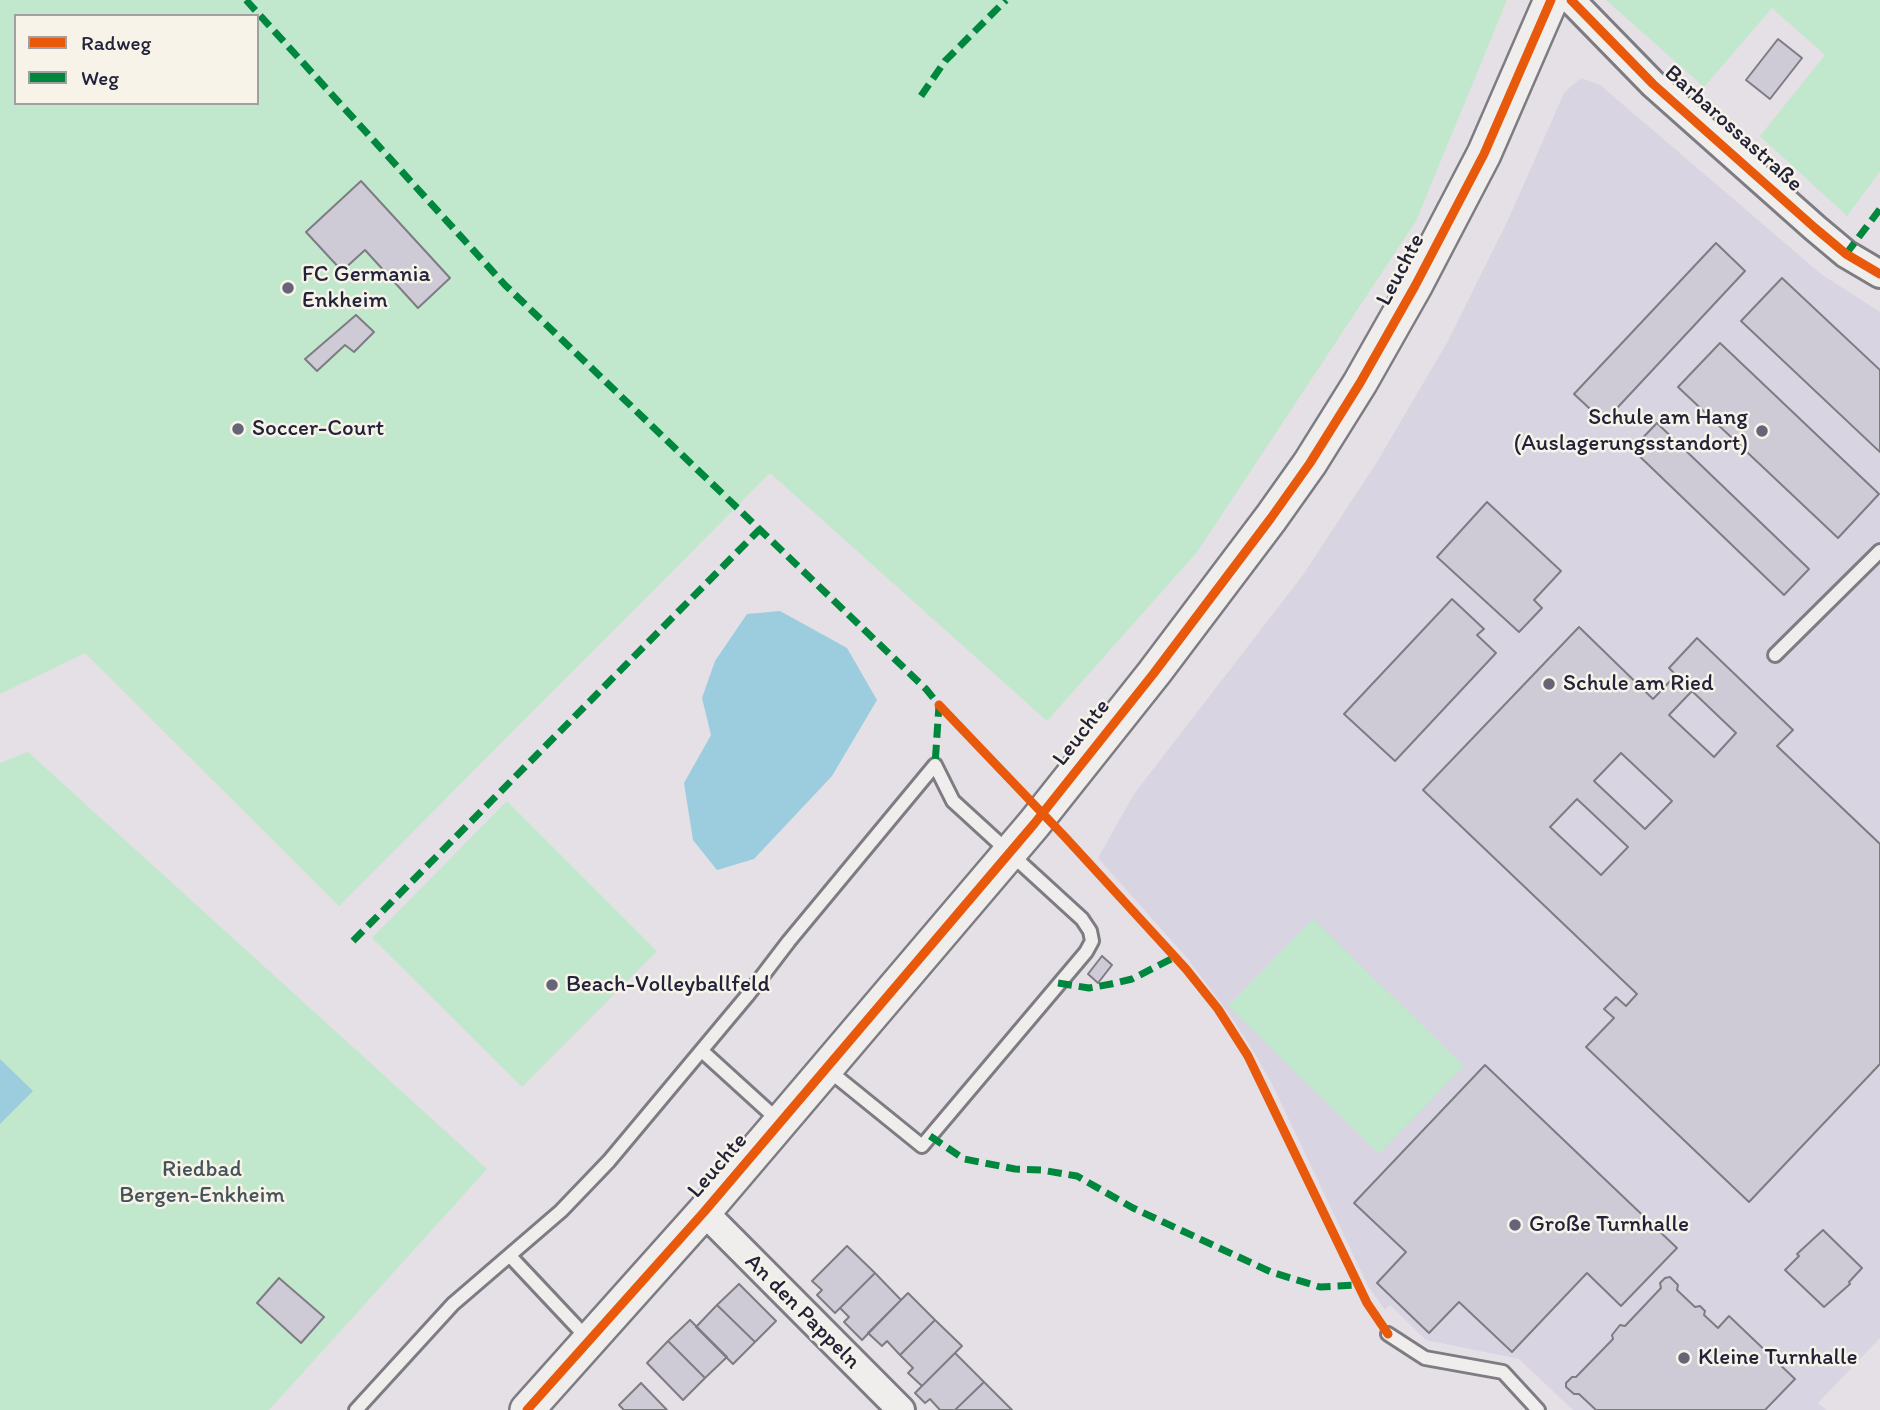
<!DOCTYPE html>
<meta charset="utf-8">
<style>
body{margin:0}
#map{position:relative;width:1880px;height:1410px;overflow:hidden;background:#e4e0e5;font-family:Itim,sans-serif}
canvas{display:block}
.legend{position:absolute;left:14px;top:14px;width:245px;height:91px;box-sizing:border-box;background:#f7f3e8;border:2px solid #a29fa3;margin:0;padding:9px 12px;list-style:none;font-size:21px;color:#22223b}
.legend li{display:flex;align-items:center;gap:14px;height:35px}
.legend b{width:35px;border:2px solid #a29fa3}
</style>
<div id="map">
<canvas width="1880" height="1410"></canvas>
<ul class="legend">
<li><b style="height:9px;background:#e8590c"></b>Radweg</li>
<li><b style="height:9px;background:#00873e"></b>Weg</li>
</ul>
</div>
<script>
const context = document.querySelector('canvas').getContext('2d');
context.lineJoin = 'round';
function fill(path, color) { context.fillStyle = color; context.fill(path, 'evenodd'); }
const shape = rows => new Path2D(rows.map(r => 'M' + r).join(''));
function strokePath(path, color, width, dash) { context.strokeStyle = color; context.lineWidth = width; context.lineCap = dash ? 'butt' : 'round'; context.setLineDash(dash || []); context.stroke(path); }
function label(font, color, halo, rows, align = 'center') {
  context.font = font + ' Itim,sans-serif'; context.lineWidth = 5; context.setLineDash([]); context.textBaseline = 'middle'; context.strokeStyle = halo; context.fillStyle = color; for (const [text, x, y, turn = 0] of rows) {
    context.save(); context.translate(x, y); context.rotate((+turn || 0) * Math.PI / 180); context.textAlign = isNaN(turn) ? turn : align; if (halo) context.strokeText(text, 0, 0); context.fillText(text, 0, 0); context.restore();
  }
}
const built = shape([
 [1581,78,1600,85,1821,274,1880,312,1880,1338,1818,1403,1826,1410,1573,1410,1519,1359,1426,1340,1390,1305,1385,1310,1368,1286,1271,1082,1252,1049,1232,1018,1187,958,1098,858,1134,794,1303,575,1377,462,1448,341,1509,218,1564,93]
]);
const green = shape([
 [0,0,1507,0,1416,221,1197,552,1047,721,770,473,339,906,85,653,0,694],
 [16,16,257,16,257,103,16,103],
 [1606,0,1880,0,1880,171,1847,216,1760,136,1825,55,1772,8,1704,87],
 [28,752,487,1169,269,1410,0,1410,0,763],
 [507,801,657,951,522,1087,372,938],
 [1313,919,1464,1066,1379,1154,1228,1006]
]);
const water = shape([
 [780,611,847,648,877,700,832,776,754,859,717,870,693,840,684,783,711,735,702,698,715,661,747,614],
 [0,1059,33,1091,0,1124]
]);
const building = shape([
 [1778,39,1802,58,1770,99,1746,80,1778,39],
 [361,181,450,278,418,308,365,250,342,271,306,232,361,181],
 [1716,243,1745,271,1604,422,1574,394,1716,243],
 [1782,278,1880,370,1880,452,1741,321,1782,278],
 [356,315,374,332,354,352,345,345,317,371,305,359,356,315],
 [1720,343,1879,494,1838,538,1678,387,1720,343],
 [1657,423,1809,569,1784,595,1632,449,1657,423],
 [1487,502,1561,571,1534,600,1542,608,1519,632,1437,557,1487,502],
 [1452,599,1484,629,1477,635,1496,653,1395,761,1344,714,1452,599],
 [1579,627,1653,699,1676,675,1669,668,1697,638,1793,730,1777,746,1880,844,1880,1064,1749,1202,1586,1047,1614,1018,1604,1009,1616,997,1626,1006,1637,994,1423,790,1579,627],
 [1692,691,1736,733,1714,757,1669,715,1692,691],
 [1621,753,1672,801,1645,829,1594,781,1621,753],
 [1577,799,1628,847,1601,875,1550,827,1577,799],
 [1102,956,1112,965,1098,983,1088,974,1102,956],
 [1485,1065,1677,1248,1621,1306,1587,1273,1512,1352,1459,1302,1429,1333,1377,1283,1406,1252,1354,1203,1485,1065],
 [1823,1230,1862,1268,1849,1282,1850,1284,1824,1307,1785,1270,1799,1256,1797,1254,1823,1230],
 [847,1246,875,1273,835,1313,817,1295,822,1290,812,1281,847,1246],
 [875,1273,901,1300,862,1340,844,1322,849,1317,840,1308,875,1273],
 [1670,1277,1678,1285,1677,1290,1695,1307,1700,1306,1705,1311,1704,1315,1718,1328,1729,1316,1795,1379,1765,1410,1596,1410,1579,1394,1574,1394,1566,1387,1566,1383,1572,1377,1576,1377,1613,1339,1612,1335,1620,1325,1625,1326,1661,1288,1660,1283,1665,1278,1670,1277],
 [279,1278,324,1317,301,1343,257,1303,279,1278],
 [739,1284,776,1321,755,1342,717,1305,739,1284],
 [908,1293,935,1320,900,1355,887,1341,882,1346,868,1333,908,1293],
 [717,1305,755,1342,733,1364,696,1327,717,1305],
 [690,1320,727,1357,705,1378,668,1341,690,1320],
 [935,1320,962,1346,922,1386,908,1373,913,1368,900,1355,935,1320],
 [668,1341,705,1378,683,1400,647,1363,668,1341],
 [955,1353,984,1382,955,1410,940,1410,930,1399,925,1403,915,1393,955,1353],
 [984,1382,1012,1410,955,1410,984,1382],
 [641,1383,667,1410,624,1410,619,1405,641,1383]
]);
const service = shape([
 [1775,655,1880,551],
 [702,1051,779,1121],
 [510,1256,589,1340],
 [1388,1334,1425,1358,1503,1372,1538,1410],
 [356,1410,453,1304,561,1211,609,1161,747,996,789,941,935,765,953,801,1082,919,1090,931,1092,941,1086,952,922,1146,827,1069]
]);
const minor = shape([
 [1571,0,1653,84,1815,228,1846,254,1880,274],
 [704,1212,901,1410]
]);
const tertiary = shape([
 [527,1410,704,1212,1034,824,1154,673,1271,518,1310,463,1360,383,1415,286,1484,154,1551,0]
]);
const quiet = shape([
 [246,0,505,285,926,689,939,705,935,765],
 [921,96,945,61,1006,0],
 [1846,254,1880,209],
 [353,941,760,529],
 [1058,983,1089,988,1111,984,1132,979,1175,957],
 [930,1136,964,1159,1015,1169,1041,1170,1077,1176,1133,1208,1271,1272,1320,1287,1358,1285]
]);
const cycleway = shape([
 [1571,0,1653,84,1815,228,1846,254,1880,274],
 [939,705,1065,837,1186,969,1218,1009,1248,1056,1367,1303,1388,1334],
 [527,1410,704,1212,1034,824,1154,673,1271,518,1310,463,1360,383,1415,286,1484,154,1551,0]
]);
const markers = [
 [288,288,7,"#666476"],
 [238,429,7,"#666476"],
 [1762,431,7,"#666476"],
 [1549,684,7,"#666476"],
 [552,985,7,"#666476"],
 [1515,1225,7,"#666476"],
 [1684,1358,7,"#666476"]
];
const streetNames = [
 ["Barbarossastraße",1733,129,42],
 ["Leuchte",1401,270,-62],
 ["Leuchte",1082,733,-52],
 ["Leuchte",718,1166,-49],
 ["An den Pappeln",802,1312,45]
];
const poiNames = [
 ["FC Germania",302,275],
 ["Enkheim",302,301],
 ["Schule am Hang",1748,418,"right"],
 ["(Auslagerungsstandort)",1748,444,"right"],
 ["Soccer-Court",252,429],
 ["Schule am Ried",1563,684],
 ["Beach-Volleyballfeld",566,985],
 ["Große Turnhalle",1529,1225],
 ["Kleine Turnhalle",1698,1358]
];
const parkNames = [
 ["Riedbad",202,1170],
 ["Bergen-Enkheim",202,1196]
];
fill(built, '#d9d4e1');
fill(green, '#c1e7cc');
fill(water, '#9bcddf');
fill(building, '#cecbd6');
strokePath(building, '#7e7c83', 2);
strokePath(service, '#7e7c83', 18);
strokePath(minor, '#7e7c83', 32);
strokePath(tertiary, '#7e7c83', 38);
strokePath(service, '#f0eeec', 12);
strokePath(minor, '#f0eeec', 26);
strokePath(tertiary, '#f0eeec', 33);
strokePath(quiet, '#00873e', 7, [14, 7]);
strokePath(cycleway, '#e8590c', 9);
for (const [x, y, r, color] of markers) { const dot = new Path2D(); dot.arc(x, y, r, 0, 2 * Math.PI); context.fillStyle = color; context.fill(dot); strokePath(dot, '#f7f3e8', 2.5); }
label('23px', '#22223b', '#f7f3e8', streetNames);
label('23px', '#22223b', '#f7f3e8', poiNames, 'left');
label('23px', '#43545a', '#f7f3e8', parkNames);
</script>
